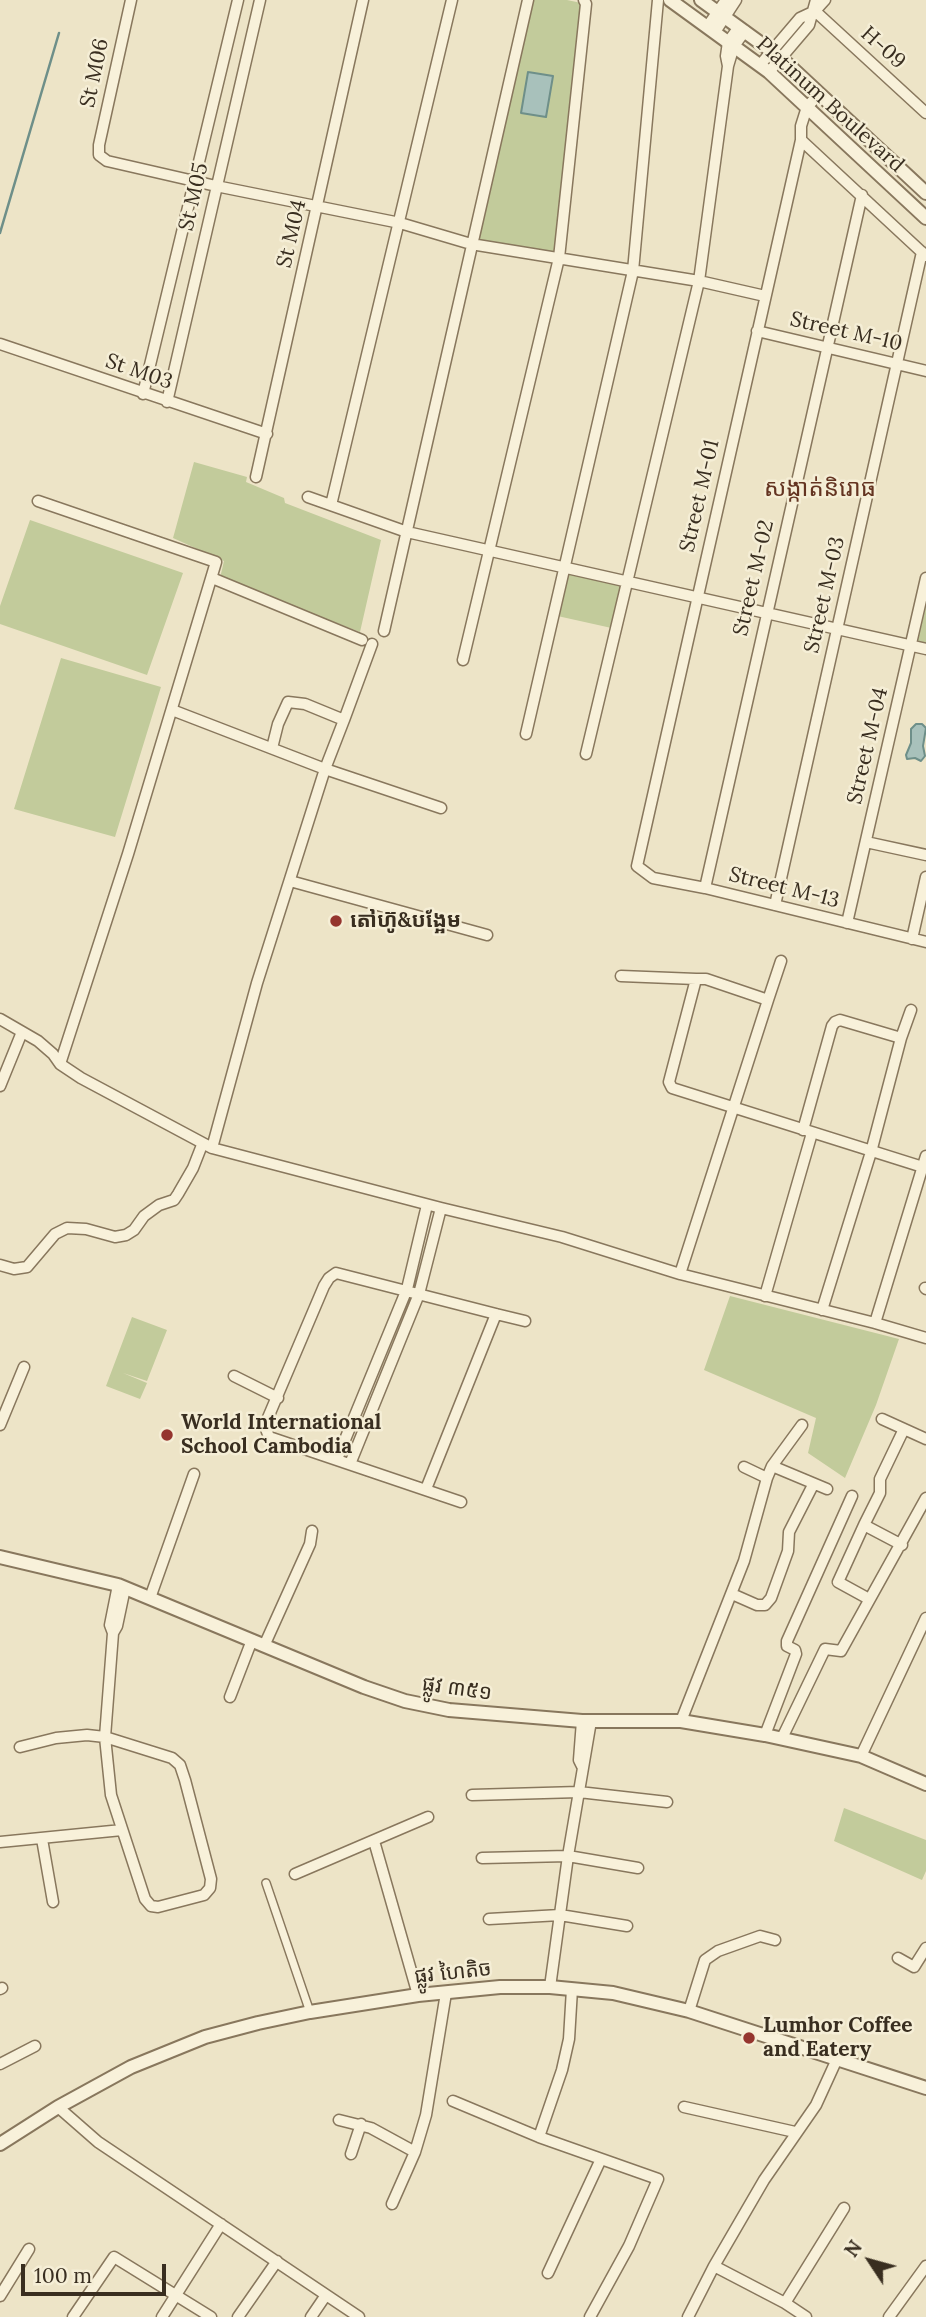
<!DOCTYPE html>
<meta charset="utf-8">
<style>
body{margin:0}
#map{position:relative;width:926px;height:2317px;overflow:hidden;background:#ede4c7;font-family:Lora,serif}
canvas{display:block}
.north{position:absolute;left:835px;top:2226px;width:70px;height:70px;-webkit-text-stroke:5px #f5eed6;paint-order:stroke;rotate:306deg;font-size:19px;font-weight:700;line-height:28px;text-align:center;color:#392e20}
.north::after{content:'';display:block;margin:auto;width:24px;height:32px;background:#392e20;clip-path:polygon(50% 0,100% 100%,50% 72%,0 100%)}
.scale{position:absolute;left:21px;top:2264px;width:145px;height:32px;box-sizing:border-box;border:4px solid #392e20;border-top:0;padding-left:9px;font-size:21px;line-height:24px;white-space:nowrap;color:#392e20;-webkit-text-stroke:5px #f5eed6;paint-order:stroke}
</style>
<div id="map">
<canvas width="926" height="2317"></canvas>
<div class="north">N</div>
<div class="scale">100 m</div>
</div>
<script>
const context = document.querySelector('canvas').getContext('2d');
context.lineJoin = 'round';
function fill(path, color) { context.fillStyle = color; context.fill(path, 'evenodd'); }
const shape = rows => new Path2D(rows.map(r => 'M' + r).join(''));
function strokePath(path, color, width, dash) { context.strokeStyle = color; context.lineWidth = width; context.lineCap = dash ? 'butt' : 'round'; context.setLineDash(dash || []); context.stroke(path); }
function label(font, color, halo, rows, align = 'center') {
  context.font = font + ' Lora,"Noto Sans Khmer",serif'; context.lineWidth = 5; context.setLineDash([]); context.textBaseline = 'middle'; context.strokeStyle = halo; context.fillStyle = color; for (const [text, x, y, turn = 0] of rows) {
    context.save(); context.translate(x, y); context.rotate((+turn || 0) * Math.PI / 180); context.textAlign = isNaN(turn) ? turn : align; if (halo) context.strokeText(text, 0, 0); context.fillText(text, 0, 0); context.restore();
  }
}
const green = shape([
 [528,0,567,0,586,4,559,258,471,244],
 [194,462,247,477,246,482,284,498,285,503,381,540,360,632,220,578,224,561,173,538],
 [30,520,183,573,147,675,0,624,0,606],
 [564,568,627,581,616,629,553,615],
 [926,578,926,649,911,646],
 [61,658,161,687,115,837,14,809],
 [730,1296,899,1339,876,1405,845,1478,808,1453,816,1418,704,1370],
 [132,1317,167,1330,147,1381,123,1373,147,1383,140,1399,106,1386],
 [844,1808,926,1840,926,1871,922,1880,834,1841]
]);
const water = shape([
 [528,72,553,76,546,117,521,113,528,72],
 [916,724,922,724,926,728,923,746,925,756,921,761,915,758,907,759,906,755,911,743,911,729,916,724]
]);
const stream = shape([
 [0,233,59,33]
]);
const pedestrian = shape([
 [266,1883,310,2012]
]);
const minor = shape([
 [131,0,99,145,99,155,107,161,216,186,400,223,471,244,699,281,765,296],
 [815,11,926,113],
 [707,27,726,0],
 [715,32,736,0],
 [760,65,800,18,815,11,825,0],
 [728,66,726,56,728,42,739,27],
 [769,72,809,25,816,0],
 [819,94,807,107,801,126,801,140,637,866,653,878,705,888,926,942],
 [801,140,926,256],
 [757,331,926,371],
 [0,344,267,434],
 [143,394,238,0],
 [167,402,260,0],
 [256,477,363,0],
 [308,497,407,532,926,649],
 [38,501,216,562,128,854,60,1064],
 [331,505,452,0],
 [212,578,362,640],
 [384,631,528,0],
 [463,660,559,258,586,4,584,0],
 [172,710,325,769,441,808],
 [344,720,372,644],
 [526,734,633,271,658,0],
 [586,754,699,281,728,66,734,46,745,31],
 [866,842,926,855],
 [290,881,487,935],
 [705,888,862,195],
 [775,905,922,252],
 [847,923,926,578],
 [912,939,926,877],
 [621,976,696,979,669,1082,672,1088,926,1168],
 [768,1000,781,961],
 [0,1019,38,1041,53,1054,60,1064,81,1078,212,1148,441,1208,562,1237,680,1274,875,1323,926,1338],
 [0,1086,22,1032],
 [803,1130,832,1026,835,1022,840,1020,901,1038],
 [212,1148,257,983,325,769,344,720,305,704,288,702,278,724,272,748],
 [0,1265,14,1269,27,1267,55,1234,67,1228,86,1229,115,1237,126,1235,134,1230,144,1216,159,1205,174,1200,178,1194,193,1168,202,1145],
 [680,1274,768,1000,706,979,696,979],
 [925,1288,926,1289],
 [765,1296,812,1133],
 [822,1310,871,1152,901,1038,911,1010],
 [496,1314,525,1321],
 [875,1323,926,1156],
 [234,1376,278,1398],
 [882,1419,926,1439],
 [0,1425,24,1367],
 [337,1459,407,1289,427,1205],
 [350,1464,419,1294,441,1208],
 [772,1466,827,1489],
 [744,1467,767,1478],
 [426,1489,496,1314,336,1273,329,1278,324,1286,267,1420,266,1429,269,1437,461,1502],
 [864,1525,838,1582,869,1599],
 [902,1545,864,1525,880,1493,880,1479,904,1429],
 [732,1594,757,1605,765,1605,771,1598,788,1551,789,1532,813,1485],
 [150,1598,194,1474],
 [113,1633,117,1626,125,1588],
 [264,1646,310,1544,312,1531],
 [230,1697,252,1640],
 [681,1721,744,1561,767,1478,772,1466,802,1425],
 [765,1735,796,1654,795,1650,787,1646,787,1641,852,1496],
 [782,1738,825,1649,841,1651,926,1498],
 [20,1747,56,1738,87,1735,105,1737,172,1758,180,1765,185,1780,211,1879,210,1888,204,1895,158,1907,151,1906,145,1899,111,1795,105,1737,113,1633,110,1625,118,1585],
 [861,1756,926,1618],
 [582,1766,579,1760,582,1721],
 [472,1795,579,1792,667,1802],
 [42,1839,53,1902],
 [374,1841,418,1995],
 [0,1842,122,1830],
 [482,1858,568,1856,638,1868],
 [295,1874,428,1817],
 [489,1919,560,1915,627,1926],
 [898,1958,914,1967,926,1948],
 [550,1987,568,1856,591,1721],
 [0,1989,2,1988],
 [689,2011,705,1960,718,1951,760,1936,775,1940],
 [0,2064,35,2046],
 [453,2101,539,2137,562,2070,569,2039,572,1989],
 [58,2107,98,2142,359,2317],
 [684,2107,795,2132],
 [339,2120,371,2128,415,2152],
 [539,2137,658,2179,629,2246,590,2317],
 [351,2154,361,2124],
 [392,2204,415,2152,426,2115,446,1993],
 [714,2266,785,2303,806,2317],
 [548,2273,601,2159],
 [0,2296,29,2249],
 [785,2303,844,2208],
 [73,2317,114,2257,211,2317],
 [162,2317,221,2224],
 [238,2317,277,2261],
 [311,2317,326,2295],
 [688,2317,714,2266,764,2180,816,2105,837,2059],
 [889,2317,926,2266]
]);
const tertiary = shape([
 [670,0,769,72,926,218],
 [701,0,781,58,926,193],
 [0,1557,118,1585,364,1687,405,1701,449,1710,582,1721,681,1721,765,1735,861,1756,926,1784],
 [0,2144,58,2107,131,2067,205,2037,258,2023,310,2012,418,1995,500,1987,550,1987,613,1993,689,2011,926,2088]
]);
const markers = [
 [336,921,7,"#95352e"],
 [167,1435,7,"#95352e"],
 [749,2038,7,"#95352e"]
];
const streetNames = [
 ["H-09",883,48,42],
 ["St M06",95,73,-78],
 ["Platinum Boulevard",830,105,42],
 ["St M05",194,197,-77],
 ["St M04",292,234,-77],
 ["Street M-10",846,332,13],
 ["St M03",139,372,19],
 ["Street M-01",700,496,-77],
 ["Street M-02",754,578,-77],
 ["Street M-03",825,595,-77],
 ["Street M-04",868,746,-77],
 ["Street M-13",784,888,14],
 ["ផ្លូវ ៣៥១",457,1689,8],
 ["ផ្លូវ ហៃតិច",453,1973,-6]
];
const poiNames = [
 ["តៅហ៊ូ&បង្អែម",350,921],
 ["World International",181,1423],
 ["School Cambodia",181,1447],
 ["Lumhor Coffee",763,2026],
 ["and Eatery",763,2050]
];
const quarterNames = [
 ["សង្កាត់និរោធ",820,489]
];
fill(green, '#c2cb9b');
fill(water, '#a8c1bb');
strokePath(water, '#6e8f89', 2);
strokePath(stream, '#6e8f89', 2.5);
strokePath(pedestrian, '#88775d', 10);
strokePath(minor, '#88775d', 13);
strokePath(tertiary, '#88775d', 16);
strokePath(pedestrian, '#f8f1da', 7);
strokePath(minor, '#f8f1da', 10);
strokePath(tertiary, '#f8f1da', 12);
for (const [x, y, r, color] of markers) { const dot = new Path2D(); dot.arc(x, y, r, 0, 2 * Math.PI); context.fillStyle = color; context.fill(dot); strokePath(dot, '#f5eed6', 2.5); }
label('21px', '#392e20', '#f5eed6', streetNames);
label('bold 21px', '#392e20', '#f5eed6', poiNames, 'left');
label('24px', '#643421', '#f5eed6', quarterNames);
</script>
